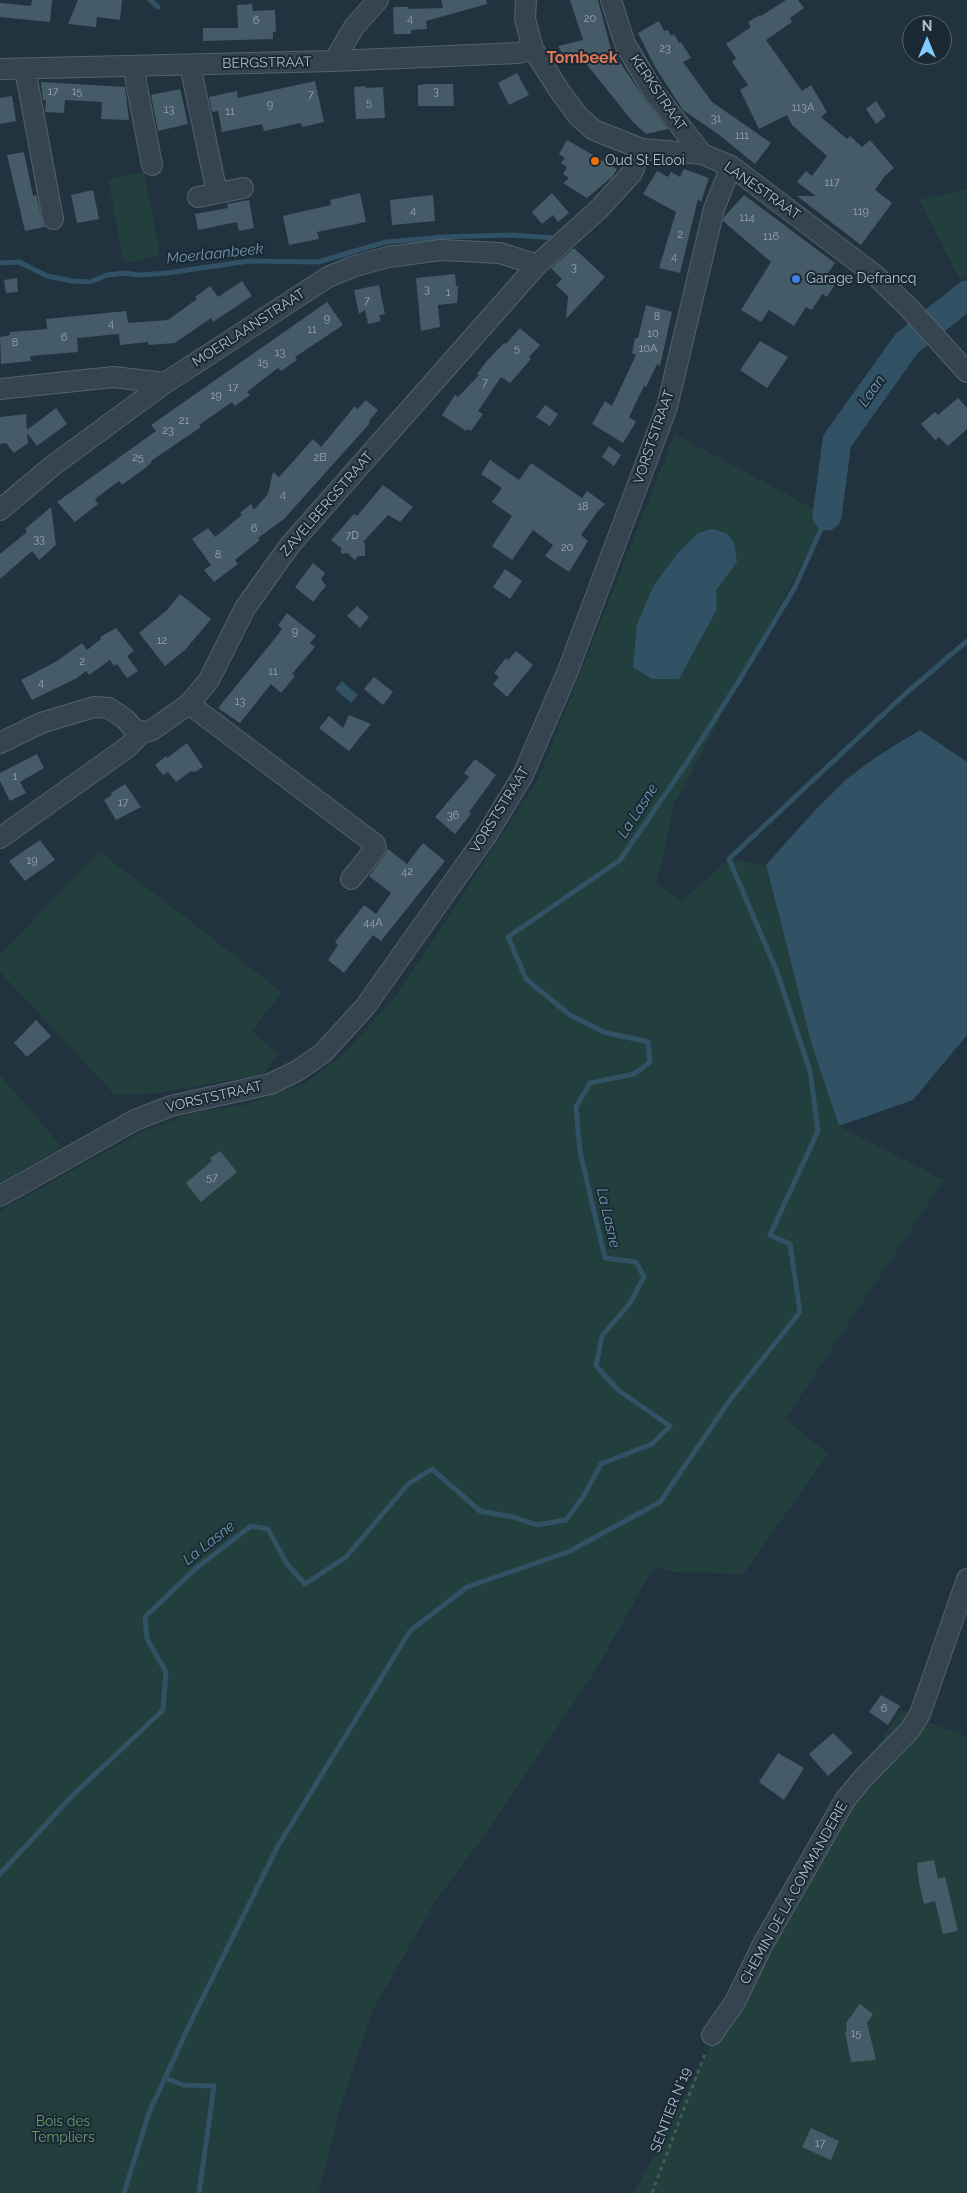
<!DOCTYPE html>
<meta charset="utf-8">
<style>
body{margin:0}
#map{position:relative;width:967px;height:2193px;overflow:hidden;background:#21333e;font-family:Raleway,sans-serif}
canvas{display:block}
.north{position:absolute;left:902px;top:15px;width:50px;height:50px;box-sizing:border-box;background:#1a2933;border:1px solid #56656f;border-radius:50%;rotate:0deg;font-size:14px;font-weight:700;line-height:20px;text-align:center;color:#b0bfca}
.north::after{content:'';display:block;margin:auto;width:18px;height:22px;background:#80cbff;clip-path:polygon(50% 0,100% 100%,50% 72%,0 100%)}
</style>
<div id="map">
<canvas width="967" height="2193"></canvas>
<div class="north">N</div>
</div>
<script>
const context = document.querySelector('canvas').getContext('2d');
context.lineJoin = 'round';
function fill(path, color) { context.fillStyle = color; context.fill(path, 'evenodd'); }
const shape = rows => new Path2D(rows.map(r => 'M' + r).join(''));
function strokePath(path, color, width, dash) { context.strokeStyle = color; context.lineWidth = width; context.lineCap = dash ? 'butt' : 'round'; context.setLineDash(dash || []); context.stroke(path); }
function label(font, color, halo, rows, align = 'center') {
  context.font = font + ' Raleway,sans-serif'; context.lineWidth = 4; context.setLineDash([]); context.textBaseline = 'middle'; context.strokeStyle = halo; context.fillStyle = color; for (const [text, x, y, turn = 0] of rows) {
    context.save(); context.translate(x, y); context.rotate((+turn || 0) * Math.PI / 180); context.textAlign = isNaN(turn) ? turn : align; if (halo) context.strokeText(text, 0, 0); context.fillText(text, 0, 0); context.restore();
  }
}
const green = shape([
 [144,172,160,256,124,263,108,179],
 [967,189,967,276,960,280,919,200],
 [675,434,827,516,674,805,657,884,682,901,729,859,766,865,813,1049,839,1126,944,1180,785,1419,828,1454,743,1574,672,1572,654,1567,594,1673,491,1826,435,1902,372,2011,342,2103,318,2193,0,2193,0,1211,140,1133,195,1112,244,1105,306,1083,346,1052,397,995,538,780],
 [99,851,282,992,252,1031,278,1054,264,1074,159,1093,115,1095,0,972,0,955],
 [0,1075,62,1147,0,1183],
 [900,1711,967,1737,967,2193,634,2193,819,1838]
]);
const water = shape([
 [712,529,726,533,734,542,737,562,716,590,717,609,679,679,652,679,633,667,637,624,654,585,678,553,698,533],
 [342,681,358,695,351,703,335,689],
 [920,730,967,762,967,1035,913,1100,839,1126,813,1049,766,865,816,809,848,778,876,757]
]);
const stream = shape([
 [150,0,158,7],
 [0,263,19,262,47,276,72,281,90,282,107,275,124,273,140,275,167,273,249,261,318,262,386,242,442,237,512,235,555,238],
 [0,1874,73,1795,163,1710,166,1672,147,1639,145,1617,195,1569,251,1526,268,1529,287,1564,305,1584,346,1557,408,1484,432,1469,480,1511,513,1517,537,1525,566,1520,583,1497,601,1464,652,1444,670,1426,618,1390,596,1366,602,1336,630,1303,644,1277,636,1262,605,1258,580,1152,576,1107,590,1083,634,1074,650,1062,648,1042,604,1032,570,1015,526,979,508,937,620,860,688,761,740,679,795,587,827,516],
 [165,2078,183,2085,214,2086,199,2193],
 [124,2193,149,2113,193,2017,278,1846,410,1631,467,1587,568,1552,660,1502,730,1400,800,1312,790,1244,770,1235,818,1131,810,1071,777,972,729,859,905,694,967,641]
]);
const river = shape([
 [827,516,837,441,907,343,967,295]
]);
const building = shape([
 [32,0,52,0,50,22,0,17,0,3,31,6],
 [78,0,122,0,120,20,97,17,96,27,68,24],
 [441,0,486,0,487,4,426,21,427,29,411,30,411,34,394,34,393,7,408,7,408,9,443,8],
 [570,0,598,0,611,49,644,98,668,129,646,134,633,122,579,55,565,58,558,46,583,40],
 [786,0,798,0,804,8,790,18,792,22,766,40,802,91,811,85,827,112,821,117,847,139,850,136,862,147,870,140,894,168,884,177,875,190,892,203,861,245,797,196,816,196,797,182,806,171,812,176,827,156,792,125,787,115,759,129,740,90,748,85,732,62,736,58,726,44,751,27,748,22,760,15,761,16],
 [252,4,253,11,275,10,276,32,273,32,273,39,203,41,203,28,238,28,237,5],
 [659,21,664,31,668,30,671,36,674,34,679,43,681,42,691,58,683,62,712,102,771,143,755,164,718,134,683,110,655,67,638,33],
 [517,73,529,95,509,105,498,83],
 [315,81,324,122,302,127,301,123,264,131,262,124,222,132,218,111,212,112,209,97,237,91,238,98],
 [41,82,125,87,129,120,101,119,102,102,65,100,64,113,45,112,46,100,43,100],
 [429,84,453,84,454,106,418,106,418,85],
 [366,86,366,88,383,87,385,118,356,119,354,87],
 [180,89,188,124,158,131,151,95],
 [12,96,16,121,0,124,0,98],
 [876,101,886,116,876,124,866,109],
 [567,140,617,169,613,176,587,198,563,183,569,178,563,174,567,167,561,163,565,158,559,154],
 [24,152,33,196,36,195,44,227,25,231,7,155],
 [684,169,709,178,701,202,698,199,680,273,659,268,676,212,643,194,657,171,668,177,671,172,680,177],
 [93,190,99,219,77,223,71,195],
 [360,193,366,222,317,232,319,239,289,245,283,216,331,205,330,200],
 [552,193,569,213,558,222,553,215,542,224,532,212],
 [433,195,435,221,392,225,390,200],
 [744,195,835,263,826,276,836,283,827,297,822,294,812,310,806,307,794,326,769,310,761,322,741,310,771,262,723,221,724,217],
 [249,200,254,228,239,231,237,222,198,230,195,214,228,208,227,204],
 [574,248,605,277,566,319,568,296,556,285,562,279,551,268],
 [455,274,456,286,458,286,457,303,438,305,440,327,421,331,416,278],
 [17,278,18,292,6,293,4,280],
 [242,281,252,296,213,322,211,318,175,343,149,345,148,342,120,345,119,334,77,338,78,352,30,356,31,361,1,364,0,337,10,335,10,332,47,329,46,319,126,311,128,323,168,320,197,299,195,297,210,286,218,297],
 [379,285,385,314,379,315,381,321,368,324,365,310,359,314,354,290],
 [327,302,343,325,295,357,297,360,281,371,278,368,247,392,250,395,235,406,232,402,199,425,201,427,151,461,152,462,144,469,122,485,119,481,95,499,98,504,75,522,57,502,156,431,151,425],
 [646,305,672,312,660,366,657,364,646,387,644,386,629,417,636,422,623,443,592,424,605,401,612,406,636,355,632,353,635,338,638,338],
 [520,328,540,345,529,357,531,359,510,383,501,377,478,411,483,414,471,431,468,429,466,431,442,415,455,395,458,397,479,375,477,374,486,362,504,343,506,344],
 [760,341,788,357,767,388,740,370],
 [958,398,967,408,967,429,948,446,939,437,935,440,921,424,935,412,938,415],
 [366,400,378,410,369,421,370,423,284,519,258,538,260,540,235,560,238,564,214,582,204,570,211,565,192,539,208,528,215,537,242,515,240,513,251,504,254,510,268,494,273,472,279,477,313,439,321,447,355,406,357,409],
 [545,405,558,414,550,426,536,417],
 [56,408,67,424,37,446,27,433,28,443,14,453,6,443,0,444,0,417,26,414,27,430],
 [609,446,621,455,614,466,602,457],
 [490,460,519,480,531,463,582,498,587,491,605,504,598,511,581,535,588,541,569,572,545,556,553,545,533,530,512,560,492,546,512,516,492,502,502,488,481,474],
 [383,485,413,507,400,522,388,515,363,542,365,543,365,556,358,556,355,560,347,553,341,554,341,548,331,540,354,514,357,516],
 [51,507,56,545,39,560,32,551,0,579,0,554,27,532,25,529],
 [313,563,325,573,321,579,326,586,313,602,295,587],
 [505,569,522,581,510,599,493,587],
 [180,594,211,619,185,650,165,666,139,633,167,610],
 [357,606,369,617,360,628,347,616],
 [287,613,316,636,310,643,315,647,292,674,295,676,281,693,271,684,240,723,218,708,276,637,282,629,278,625],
 [116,628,134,651,127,656,138,671,127,678,117,664,114,666,110,660,89,675,86,671,77,678,32,700,21,680,57,661,82,643,87,650,101,639,100,637],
 [516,651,533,665,507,697,493,684,499,677,494,673,506,658,508,660],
 [374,677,393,692,383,705,364,689],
 [349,715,371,724,349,751,319,728,329,716,343,728],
 [187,743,203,767,195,772,191,771,176,782,168,772,163,775,155,765,166,756,167,758],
 [37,754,44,768,20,782,26,793,10,801,0,781,0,773],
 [475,759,496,775,469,812,471,814,455,834,435,817,469,777,464,773],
 [125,784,141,807,116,820,104,800,112,795,111,793],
 [40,840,55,860,25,881,9,861],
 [423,843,445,861,381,941,373,935,344,973,328,960,338,945,335,942,364,905,376,914,391,893,369,876,385,855,388,849,407,864],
 [36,1020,51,1036,27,1057,14,1043],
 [220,1151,237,1172,201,1202,186,1183,212,1161,210,1158],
 [881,1695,900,1706,888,1725,869,1712],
 [833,1733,853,1753,828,1776,809,1754],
 [778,1753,804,1768,784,1800,759,1782],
 [934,1860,938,1879,945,1877,958,1931,943,1934,935,1901,924,1904,919,1883,917,1863],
 [860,2004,873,2014,867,2023,876,2060,851,2062,845,2032,847,2031,846,2023],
 [811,2128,839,2141,831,2160,802,2147]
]);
const path = shape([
 [652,2193,706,2051]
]);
const minor = shape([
 [526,0,525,19,533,49,559,90,578,116,594,130,642,149,702,154,731,166,875,275,910,309,967,372],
 [611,0,625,44,653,91,702,154],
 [334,61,354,27,378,0],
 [190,65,217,193],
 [135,66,136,82,152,165],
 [0,69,334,61,518,53,533,49],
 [25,69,53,219],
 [198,197,243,188],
 [0,389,113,377,165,383],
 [0,510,51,467,165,383,328,277,352,267,388,257,441,250,500,253,537,265],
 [189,704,375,844,376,848,351,879],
 [0,743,41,723,94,707,109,708,125,719,135,730,146,732,152,730,189,704,209,680,245,608,290,545,537,265,599,209,632,173,642,149],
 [0,838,129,746,142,732],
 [0,1196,135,1120,171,1106,270,1084,297,1071,323,1053,365,1007,486,836,523,775,567,673,667,407,714,209,731,166],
 [712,2035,735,2002,763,1944,845,1800,863,1778,910,1730,920,1714,967,1579]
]);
const markers = [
 [595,161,5,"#e8710a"],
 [796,279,5,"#3f7fe0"]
];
const numberNames = [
 ["4",410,19],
 ["20",590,19],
 ["6",256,21],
 ["23",665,49],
 ["17",53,92],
 ["15",77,92],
 ["3",436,92],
 ["7",311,95],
 ["5",369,103],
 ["9",270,105],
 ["113A",803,108],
 ["13",169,110],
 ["11",230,112],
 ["31",716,119],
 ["111",742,136],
 ["117",832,183],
 ["4",413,211],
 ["119",861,212],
 ["114",747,218],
 ["2",680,235],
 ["116",771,237],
 ["4",674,257],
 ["3",574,268],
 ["3",427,290],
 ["1",448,293],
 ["7",367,301],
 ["8",657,317],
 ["9",327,319],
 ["4",111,324],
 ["11",312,330],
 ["10",653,334],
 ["6",64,338],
 ["8",15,343],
 ["5",517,349],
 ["10A",648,349],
 ["13",280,353],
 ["15",263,363],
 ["7",485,383],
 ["17",233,388],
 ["19",216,396],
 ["21",184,421],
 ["23",168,431],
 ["25",138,458],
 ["2B",320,458],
 ["4",283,495],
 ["18",583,507],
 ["6",254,529],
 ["7D",352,536],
 ["33",39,540],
 ["20",567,548],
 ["8",218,555],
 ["9",295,632],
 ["12",162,641],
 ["2",82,662],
 ["11",273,672],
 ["4",41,683],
 ["13",240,702],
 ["1",15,777],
 ["17",123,803],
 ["36",453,816],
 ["19",32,861],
 ["42",407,872],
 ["44A",373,923],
 ["57",212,1178],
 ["6",884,1709],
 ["15",856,2034],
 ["17",820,2144]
];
const streetNames = [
 ["BERGSTRAAT",267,63,-1],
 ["KERKSTRAAT",658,93,56],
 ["LANESTRAAT",762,191,35],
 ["MOERLAANSTRAAT",249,328,-33],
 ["VORSTSTRAAT",654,437,-71],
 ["ZAVELBERGSTRAAT",327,504,-49],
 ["VORSTSTRAAT",500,810,-58],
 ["VORSTSTRAAT",214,1097,-13],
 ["CHEMIN DE LA COMMANDERIE",794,1893,-61],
 ["SENTIER N°19",671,2110,-69]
];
const poiNames = [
 ["Oud St Elooi",605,161],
 ["Garage Defrancq",806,279]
];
const parkNames = [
 ["Bois des",63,2122],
 ["Templiers",63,2138]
];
const waterNames = [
 ["Moerlaanbeek",215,254,-6],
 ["Laan",872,391,-55],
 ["La Lasne",638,811,-57],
 ["La Lasne",608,1218,77],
 ["La Lasne",209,1543,-38]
];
const quarterNames = [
 ["Tombeek",582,58]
];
fill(green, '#233f3d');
fill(water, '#315165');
strokePath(stream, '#315165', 5);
strokePath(river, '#315165', 29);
fill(building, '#465b68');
strokePath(minor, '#53626c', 22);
strokePath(path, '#415b59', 3, [4, 4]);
strokePath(minor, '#35444e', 20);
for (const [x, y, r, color] of markers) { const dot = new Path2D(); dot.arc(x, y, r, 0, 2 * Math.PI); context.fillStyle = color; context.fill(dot); strokePath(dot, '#1a2933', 2); }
label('11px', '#96a6b2', null, numberNames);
label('14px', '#b0bfca', '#1a2933', streetNames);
label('14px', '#b0bfca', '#1a2933', poiNames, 'left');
label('14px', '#659d67', '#1a2933', parkNames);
label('italic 15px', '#6e97b0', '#1a2933', waterNames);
label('bold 16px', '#de7657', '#1a2933', quarterNames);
</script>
